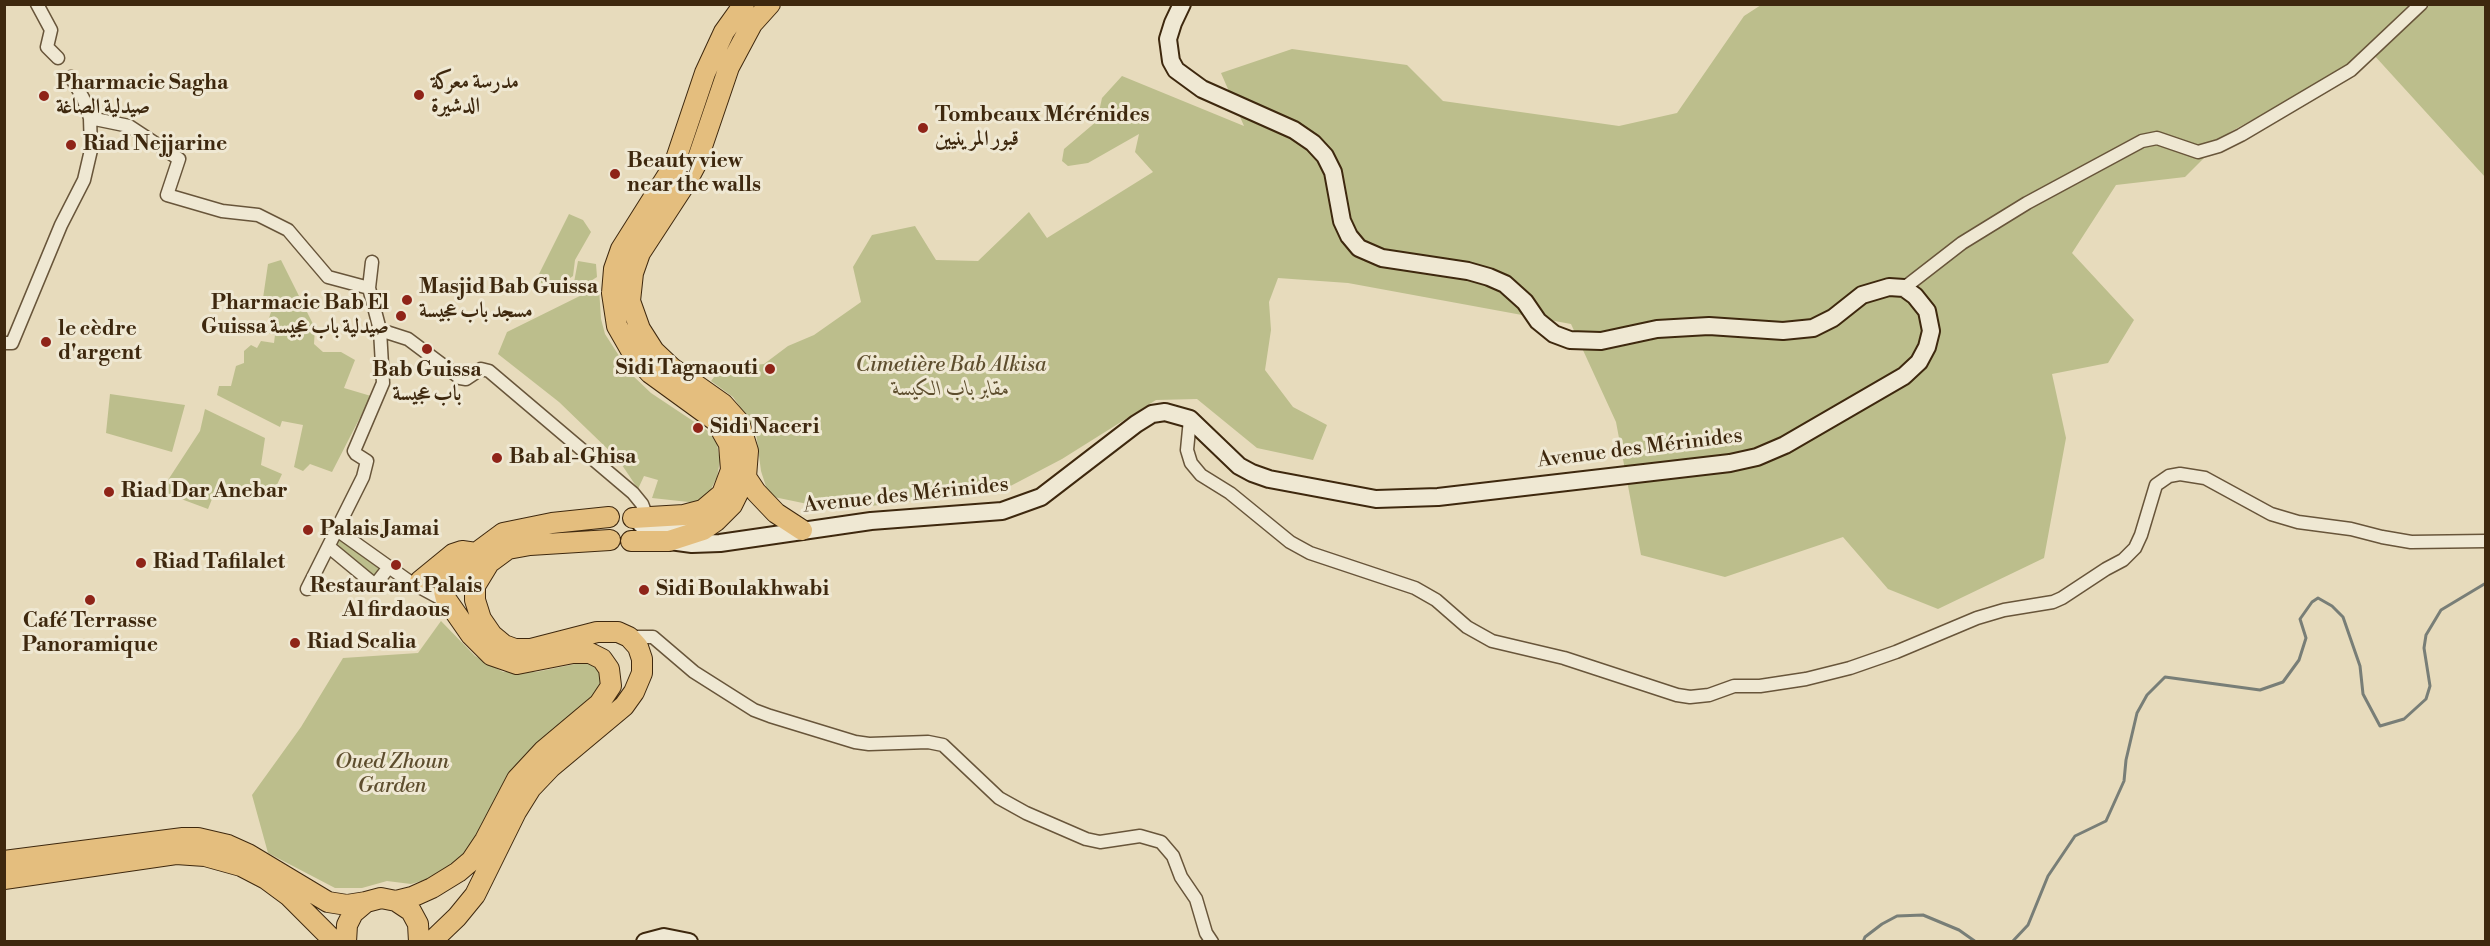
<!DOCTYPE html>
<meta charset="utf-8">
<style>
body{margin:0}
#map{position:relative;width:2490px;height:946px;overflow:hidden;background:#e7dbbc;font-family:"Libre Bodoni",serif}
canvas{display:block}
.frame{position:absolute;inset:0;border:6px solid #3e280e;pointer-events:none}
</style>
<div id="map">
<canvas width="2490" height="946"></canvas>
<div class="frame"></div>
</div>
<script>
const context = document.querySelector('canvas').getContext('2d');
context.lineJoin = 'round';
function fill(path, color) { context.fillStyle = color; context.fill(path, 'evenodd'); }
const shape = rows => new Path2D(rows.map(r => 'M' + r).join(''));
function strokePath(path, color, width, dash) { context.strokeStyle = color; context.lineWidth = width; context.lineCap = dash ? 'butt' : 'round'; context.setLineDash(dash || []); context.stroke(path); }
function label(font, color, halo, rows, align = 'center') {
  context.font = font + ' "Libre Bodoni",Amiri,serif'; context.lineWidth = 6; context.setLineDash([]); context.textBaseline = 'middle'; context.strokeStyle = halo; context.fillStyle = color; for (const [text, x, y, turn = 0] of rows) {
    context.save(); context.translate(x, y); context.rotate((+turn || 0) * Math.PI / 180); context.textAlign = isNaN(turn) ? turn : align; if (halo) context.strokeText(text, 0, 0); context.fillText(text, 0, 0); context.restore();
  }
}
const green = shape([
 [1761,5,2485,5,2485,177,2373,54,2230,132,2185,177,2116,185,2072,253,2134,320,2108,363,2052,374,2066,438,2044,558,1938,609,1888,589,1843,537,1725,577,1641,555,1616,422,1571,324,1348,283,1278,278,1269,302,1271,330,1265,370,1293,407,1327,425,1313,460,1257,448,1197,399,1156,400,1062,459,999,492,861,507,827,508,769,496,761,471,756,433,750,421,733,397,711,381,721,368,764,364,788,346,814,335,861,302,853,267,872,235,915,226,936,260,978,261,1029,212,1047,238,1153,172,1135,152,1139,134,1088,163,1068,166,1062,161,1064,149,1097,121,1102,98,1122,76,1244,126,1221,73,1292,49,1407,65,1443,101,1619,126,1677,113,1744,16],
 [569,214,583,220,591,232,575,260,573,276,552,290,533,286],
 [281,260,315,328,314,344,323,352,341,352,355,360,344,388,371,396,332,472,310,464,303,471,294,467,303,425,282,421,280,427,217,395,219,386,231,386,236,366,244,363,244,351,251,345,257,348,261,341,274,343,275,335,268,333,274,321,269,318,272,309,262,305,268,264],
 [578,261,596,264,597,277,572,293],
 [596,288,599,288,601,319,605,334,630,373,651,393,708,431,717,444,720,461,717,477,710,491,698,503,652,498,658,480,644,476,638,489,618,459,559,402,498,354,507,332],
 [110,394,185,405,172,452,106,433],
 [205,409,265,438,261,465,282,474,275,489,267,485,264,493,243,486,238,496,216,489,208,509,165,493,168,480,200,431],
 [333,529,387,568,374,584,325,545],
 [441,621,475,656,503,672,536,672,585,662,604,671,601,689,520,761,496,797,468,850,453,864,432,878,411,884,387,881,362,888,335,888,268,853,252,795,301,727,343,658,418,653]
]);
const stream = shape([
 [1863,942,1865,937,1882,924,1897,916,1923,915,1959,930,1976,942],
 [2012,942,2028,925,2048,876,2075,836,2106,821,2124,781,2126,760,2137,713,2147,695,2165,677,2260,690,2283,682,2299,660,2306,638,2300,619,2312,602,2318,598,2332,606,2343,617,2360,666,2363,694,2380,726,2404,719,2426,699,2430,686,2424,648,2426,635,2441,610,2486,583]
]);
const street = shape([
 [37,4,51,30,47,47,58,58],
 [90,118,129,126,179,159,167,195,222,211,258,215,288,230,328,277,369,288],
 [1904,288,1962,243,2027,203,2142,141,2157,138,2198,152,2219,146,2241,135,2351,70,2421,4],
 [380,330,408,339,460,378,466,379,481,369,489,371,633,493,642,504,647,517],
 [4,343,12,343,61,225,84,180,91,150,90,118,83,98,71,77],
 [1190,419,1187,450,1191,463,1201,475,1230,493,1290,542,1310,553,1415,588,1436,600,1467,627,1492,641,1564,658,1677,695,1690,697,1709,695,1734,686,1760,686,1806,679,1850,668,1896,652,1977,618,2004,610,2053,602,2062,598,2106,569,2123,560,2135,548,2141,535,2156,485,2169,476,2180,474,2205,478,2271,514,2298,522,2351,529,2382,537,2411,542,2486,541],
 [337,530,410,582,449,603],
 [329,547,375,585,389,567],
 [307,589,363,477,367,461,356,454,354,451,383,383,380,330,369,288,372,262],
 [629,637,653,637,694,672,754,710,770,716,855,742,869,744,928,742,943,745,999,798,1026,813,1086,839,1100,842,1140,836,1161,842,1173,856,1181,877,1196,899,1206,933,1212,942]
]);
const secondary = shape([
 [641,524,702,529],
 [670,541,692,544,720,543,871,521,1002,511,1041,497,1136,424,1152,414,1165,412,1190,419,1239,466,1252,473,1269,479,1376,499,1438,497,1730,463,1757,457,1785,445,1904,376,1919,362,1927,347,1931,331,1927,311,1915,296,1904,288,1889,287,1862,295,1833,318,1813,328,1783,331,1709,326,1657,329,1601,341,1570,340,1554,334,1538,321,1525,302,1505,284,1489,277,1468,271,1382,258,1359,248,1349,236,1342,221,1333,172,1325,156,1313,143,1294,130,1202,89,1176,70,1171,61,1168,39,1173,23,1182,4],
 [645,942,664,937,689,942]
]);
const primary = shape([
 [746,477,756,492,776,513,802,530],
 [633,518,684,515,703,510,722,494,731,470,729,444,716,421,650,373,633,354,617,326,612,293,614,269,621,249,674,165,705,73,724,32,744,4],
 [631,541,669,541,703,530,716,521,732,505,746,477,748,451,739,422,723,404,672,368,654,351,640,329,630,301,633,273,640,253,687,181,696,164,729,67,752,24,770,4],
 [420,581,453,554,462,551,476,553],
 [4,861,183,838,198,838,228,845,248,854,328,902,347,905,366,902],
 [4,879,176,854,205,856,241,866,266,879,289,896,335,942],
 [396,901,412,897,432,888,458,872,471,861,485,840,517,779,543,751,599,704,611,686,609,669,602,659,590,653,573,653,517,664,491,655,471,635,446,599,444,591,447,583,463,569,476,553,503,533,552,523,609,517],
 [346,942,347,925,353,913,366,902,381,898,396,901,411,911,418,924,419,942],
 [431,942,457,917,475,895,516,812,531,788,551,767,624,706,634,692,642,673,642,659,638,647,629,637,618,632,597,632,531,649,515,649,504,645,492,635,481,619,475,600,475,586,489,563,508,549,530,545,610,540]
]);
const markers = [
 [419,95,6,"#8f2418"],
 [44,96,6,"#8f2418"],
 [923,128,6,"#8f2418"],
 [71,145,6,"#8f2418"],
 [615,174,6,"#8f2418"],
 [407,300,6,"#8f2418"],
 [401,316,6,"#8f2418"],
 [46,342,6,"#8f2418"],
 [427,349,6,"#8f2418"],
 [770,369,6,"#8f2418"],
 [698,428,6,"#8f2418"],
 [497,458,6,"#8f2418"],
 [109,492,6,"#8f2418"],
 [308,530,6,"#8f2418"],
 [141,563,6,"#8f2418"],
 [396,565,6,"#8f2418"],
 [644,590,6,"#8f2418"],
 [90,600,6,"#8f2418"],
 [295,643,6,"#8f2418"]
];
const poiNames = [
 ["مدرسة معركة",431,83],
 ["الدشيرة",431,107],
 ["Pharmacie Sagha",56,84],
 ["صيدلية الصاغة",56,108],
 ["Tombeaux Mérénides",935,116],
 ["قبور المرينيين",935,140],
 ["Riad Nejjarine",83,145],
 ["Beauty view",627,162],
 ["near the walls",627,186],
 ["Masjid Bab Guissa",419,288],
 ["مسجد باب عجيسة",419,312],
 ["Pharmacie Bab El",389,304,"right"],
 ["Guissa صيدلية باب عجيسة",389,328,"right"],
 ["le cèdre",58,330],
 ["d'argent",58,354],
 ["Sidi Tagnaouti",758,369,"right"],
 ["Bab Guissa",427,371,"center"],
 ["باب عجيسة",427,395,"center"],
 ["Sidi Naceri",710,428],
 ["Bab al-Ghisa",509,458],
 ["Riad Dar Anebar",121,492],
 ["Palais Jamai",320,530],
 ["Riad Tafilalet",153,563],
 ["Restaurant Palais",396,587,"center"],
 ["Al firdaous",396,611,"center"],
 ["Sidi Boulakhwabi",656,590],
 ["Café Terrasse",90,622,"center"],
 ["Panoramique",90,646,"center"],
 ["Riad Scalia",307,643]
];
const parkNames = [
 ["Cimetière Bab Alkisa",951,366],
 ["مقابر باب الكيسة",951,390],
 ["Oued Zhoun",392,763],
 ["Garden",392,787]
];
const streetNames = [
 ["Avenue des Mérinides",1640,449,-7],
 ["Avenue des Mérinides",906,496,-6]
];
fill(green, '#bcbe8c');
strokePath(stream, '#787e77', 3);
strokePath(street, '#68553a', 15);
strokePath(secondary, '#3e280e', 20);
strokePath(primary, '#3e280e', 22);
strokePath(street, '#efe8d3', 12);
strokePath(secondary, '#efe8d3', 16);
strokePath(primary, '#e4be7e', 20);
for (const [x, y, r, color] of markers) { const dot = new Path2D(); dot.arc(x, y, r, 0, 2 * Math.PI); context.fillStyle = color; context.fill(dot); strokePath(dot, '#efe8d3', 2); }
label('bold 21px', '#3e280e', '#efe8d3', poiNames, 'left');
label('italic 21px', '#5e4e2e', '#efe8d3', parkNames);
label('21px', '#3e280e', '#efe8d3', streetNames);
</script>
